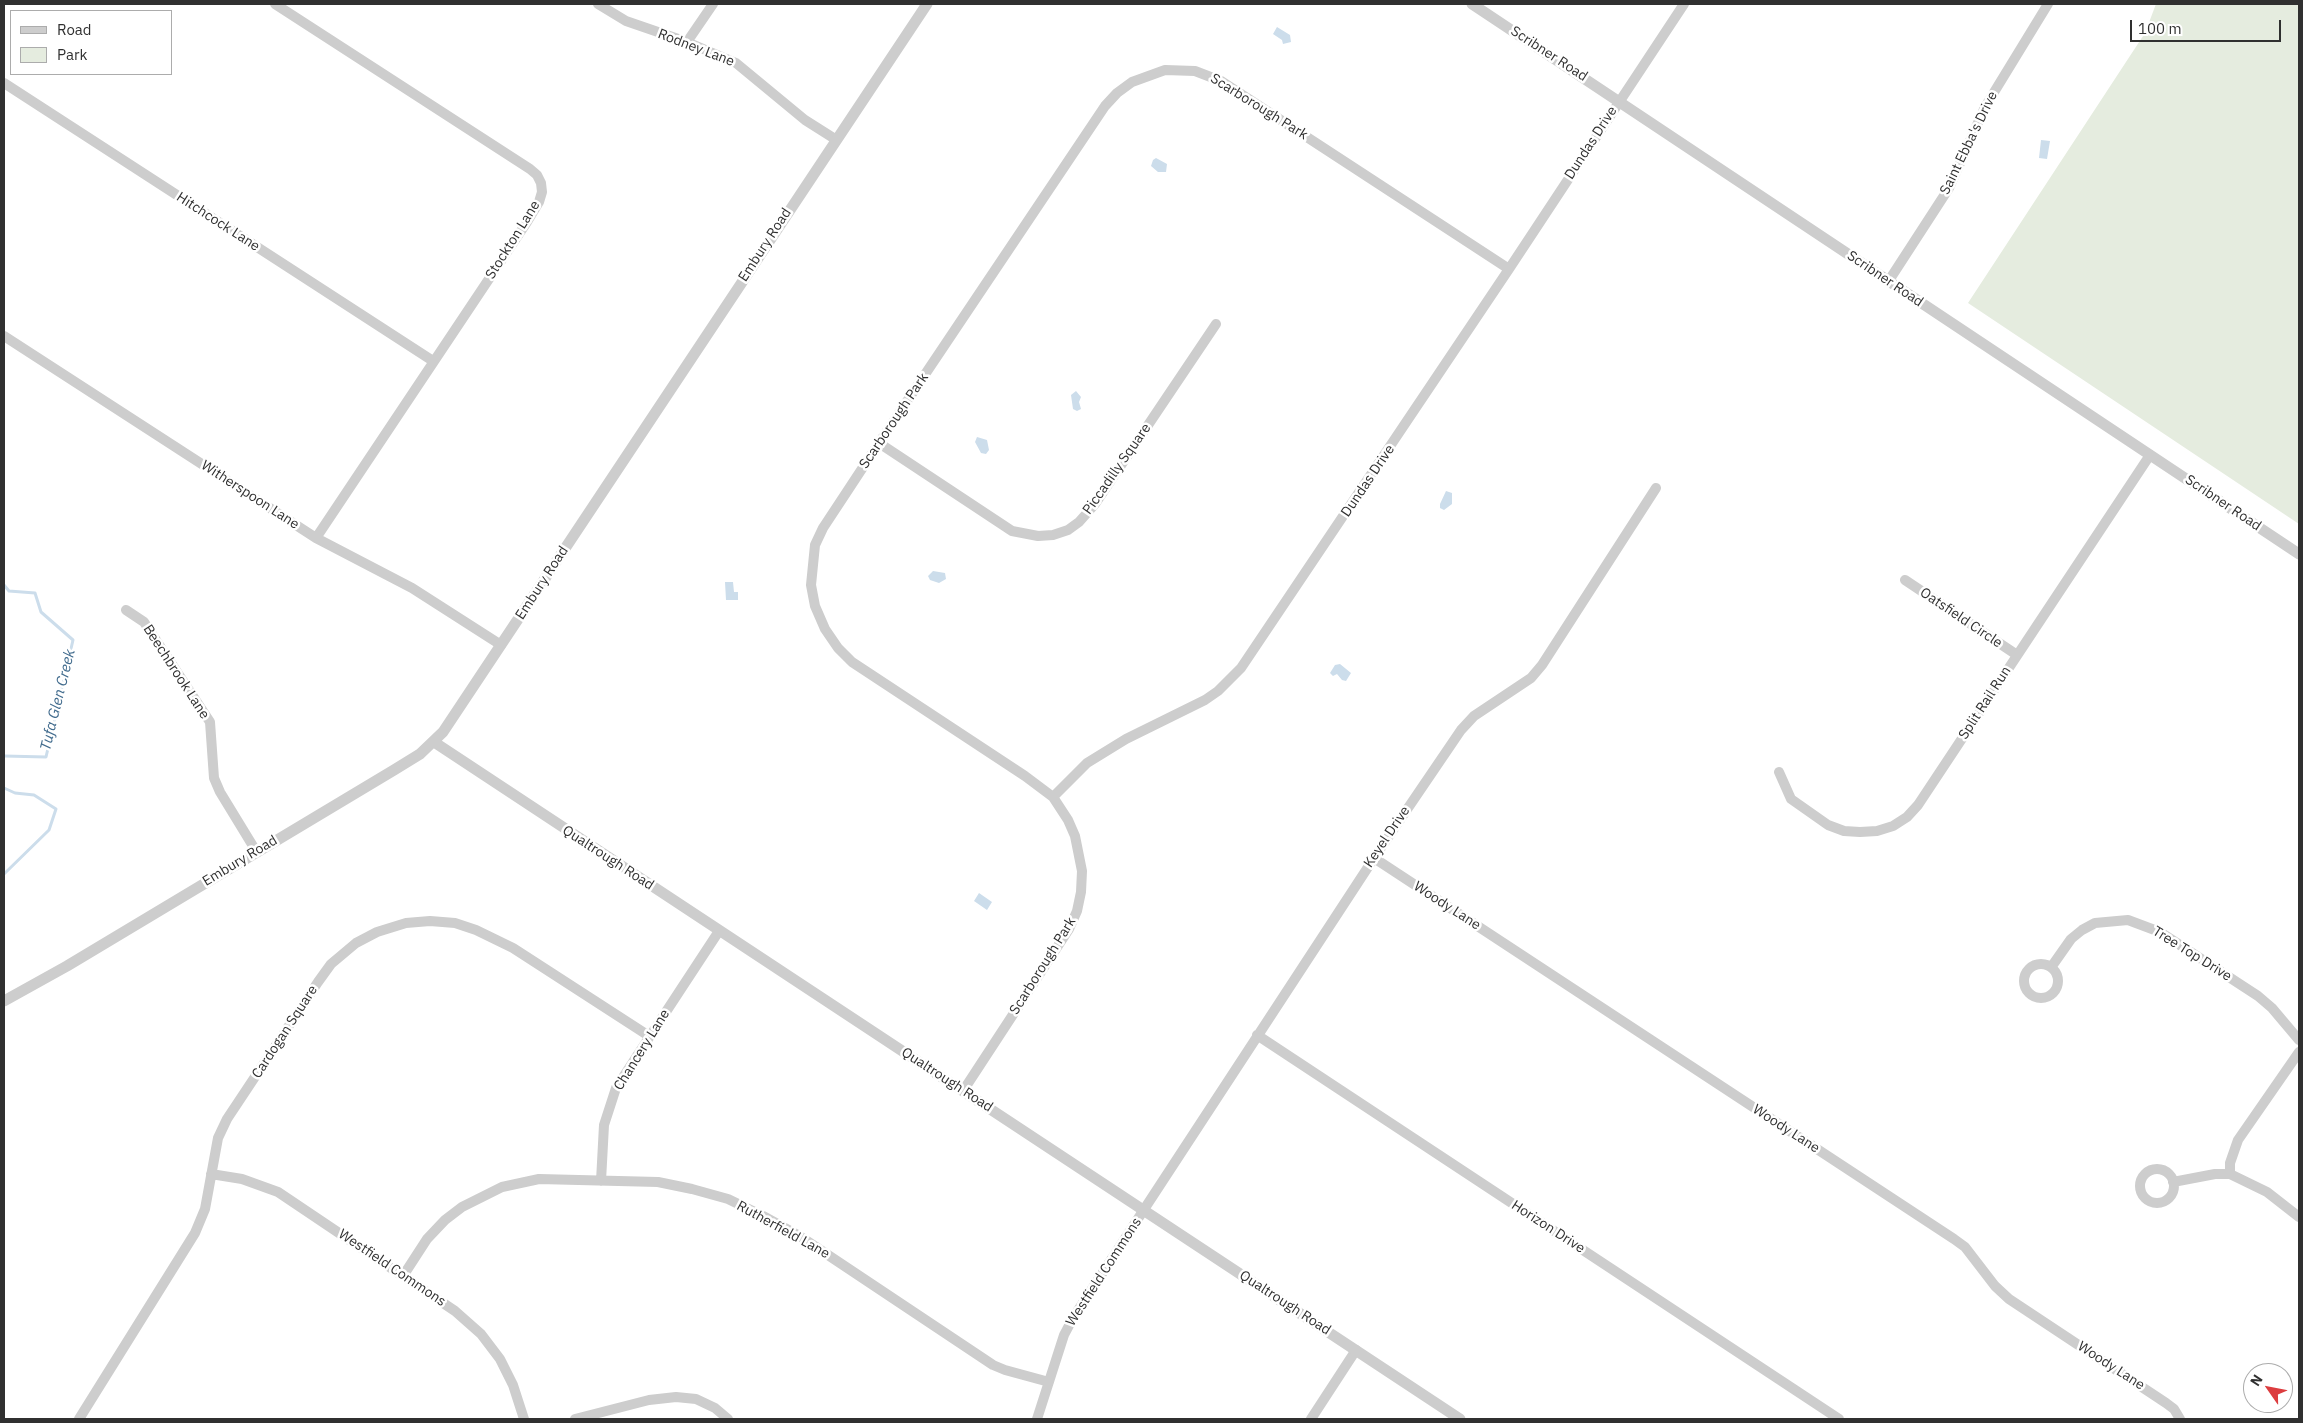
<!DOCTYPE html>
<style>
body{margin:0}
#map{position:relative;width:2303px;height:1423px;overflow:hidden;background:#fff;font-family:"IBM Plex Sans",sans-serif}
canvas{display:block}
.frame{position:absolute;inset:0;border:5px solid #303030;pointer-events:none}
.legend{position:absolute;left:10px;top:10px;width:162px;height:65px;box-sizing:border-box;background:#fff;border:1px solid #acacac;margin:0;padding:6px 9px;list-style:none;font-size:15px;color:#303030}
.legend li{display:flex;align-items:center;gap:10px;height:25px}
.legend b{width:25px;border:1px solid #acacac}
.north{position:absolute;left:2243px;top:1363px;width:50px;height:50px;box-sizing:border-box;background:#fff;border:1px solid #acacac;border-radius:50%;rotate:303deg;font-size:14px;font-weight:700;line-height:20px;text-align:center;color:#303030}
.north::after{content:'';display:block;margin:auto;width:18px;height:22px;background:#dc3d3f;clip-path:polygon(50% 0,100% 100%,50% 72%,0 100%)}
.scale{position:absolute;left:2130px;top:20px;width:151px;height:22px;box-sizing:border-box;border:2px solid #303030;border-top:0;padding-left:6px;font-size:15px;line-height:18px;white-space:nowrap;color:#303030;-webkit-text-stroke:4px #fff;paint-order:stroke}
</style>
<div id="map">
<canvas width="2303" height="1423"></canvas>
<div class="frame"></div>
<ul class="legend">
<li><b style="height:6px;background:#cdcdcd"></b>Road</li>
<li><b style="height:14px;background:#e5ecdf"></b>Park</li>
</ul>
<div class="north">N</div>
<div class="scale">100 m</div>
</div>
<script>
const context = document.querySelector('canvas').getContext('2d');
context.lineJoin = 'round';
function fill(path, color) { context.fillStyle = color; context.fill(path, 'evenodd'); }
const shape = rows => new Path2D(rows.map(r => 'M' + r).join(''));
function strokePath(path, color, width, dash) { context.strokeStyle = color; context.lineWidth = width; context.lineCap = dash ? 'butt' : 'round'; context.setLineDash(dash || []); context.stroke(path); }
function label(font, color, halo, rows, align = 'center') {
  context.font = font + ' "IBM Plex Sans",sans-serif'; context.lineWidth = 5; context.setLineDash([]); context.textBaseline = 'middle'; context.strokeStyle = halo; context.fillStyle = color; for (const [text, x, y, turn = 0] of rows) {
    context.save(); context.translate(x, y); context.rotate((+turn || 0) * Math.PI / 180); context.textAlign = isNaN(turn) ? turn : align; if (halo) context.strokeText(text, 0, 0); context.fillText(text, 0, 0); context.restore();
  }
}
const green = shape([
 [2156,4,2299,4,2299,524,1968,303,2145,33]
]);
const water = shape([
 [1277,27,1290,35,1291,42,1283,44,1282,40,1273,34],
 [2041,140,2050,141,2047,159,2039,158],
 [1156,158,1167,164,1166,172,1158,172,1151,166,1153,160],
 [1076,391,1081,397,1079,402,1081,409,1077,411,1073,409,1071,395],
 [977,437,987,440,989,450,986,454,981,453,975,442],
 [1446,491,1452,493,1452,504,1444,510,1440,508,1440,504],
 [933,571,945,573,946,579,939,583,930,580,928,576],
 [725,582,733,582,734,592,738,592,738,600,726,600],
 [1340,664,1351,673,1346,681,1342,680,1337,674,1333,676,1330,673,1335,665],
 [979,893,992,902,987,910,974,901]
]);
const stream = shape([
 [4,585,9,591,35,593,41,612,73,640,46,757,4,756],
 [4,788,15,793,34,795,56,809,49,830,4,874]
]);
const minor = shape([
 [275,4,530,169,537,175,541,183,542,192,539,202,527,222,316,538],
 [598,4,626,21,687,42,736,63,805,120,835,139],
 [687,42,713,4],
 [4,83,433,361],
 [1888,282,1949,188,1985,107,2048,4],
 [4,336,316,538,412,588,501,645],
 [879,443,1012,531,1038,536,1053,535,1068,530,1079,522,1095,504,1216,324],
 [1905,580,2017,655],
 [126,610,144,622,210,722,214,778,220,792,256,851],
 [1779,772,1791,799,1828,825,1844,831,1860,832,1877,831,1893,826,1907,817,1918,805,2150,455],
 [1053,797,1087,763,1126,739,1205,700,1218,691,1241,668,1509,269,1684,4],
 [1374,858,1954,1239,1965,1247,1995,1286,2009,1299,2166,1403,2174,1409,2180,1419],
 '2024 981a17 17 0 1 1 34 0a17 17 0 1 1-34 0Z',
 [2052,966,2071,939,2082,930,2095,923,2128,920,2160,932,2258,996,2272,1008,2299,1040],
 [1257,1035,1839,1419],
 [963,1091,1069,929,1077,911,1081,892,1082,871,1075,836,1068,820,1053,797,1025,776,852,662,838,648,825,629,815,606,811,585,815,545,823,528,879,443,1105,106,1117,93,1132,82,1165,70,1195,71,1221,81,1509,269],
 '2140 1186a17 17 0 1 1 34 0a17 17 0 1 1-34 0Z',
 [211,1174,242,1179,278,1192,455,1311,481,1334,500,1359,513,1385,524,1419],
 [2230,1174,2230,1163,2238,1140,2299,1052],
 [601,1181,604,1125,616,1088,719,931],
 [2173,1182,2215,1174,2230,1174,2267,1192,2299,1217],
 [403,1276,427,1239,445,1220,462,1207,502,1187,539,1179,658,1182,692,1189,728,1199,763,1216,801,1237,993,1365,1005,1370,1049,1382],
 [79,1419,195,1233,205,1209,218,1138,227,1119,318,982,331,964,356,943,377,932,406,923,430,921,455,923,476,930,513,948,649,1036],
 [575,1419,649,1400,676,1397,696,1399,715,1408,728,1419],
 [1037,1419,1064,1335,1073,1318,1374,858,1461,730,1474,716,1531,678,1542,665,1656,488],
 [1311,1419,1356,1350]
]);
const tertiary = shape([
 [1472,4,2299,554],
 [434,742,1460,1419],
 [4,1001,67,966,394,770,420,754,443,732,927,4]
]);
const streetNames = [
 ["Rodney Lane",696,48,21],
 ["Scribner Road",1549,54,33],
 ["Scarborough Park",1259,107,32],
 ["Dundas Drive",1591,143,-57],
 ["Saint Ebba's Drive",1969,143,-64],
 ["Hitchcock Lane",218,222,33],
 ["Stockton Lane",513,240,-58],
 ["Embury Road",765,245,-57],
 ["Scribner Road",1885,279,34],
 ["Scarborough Park",894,421,-56],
 ["Piccadilly Square",1117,469,-55],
 ["Dundas Drive",1368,481,-56],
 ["Witherspoon Lane",250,495,33],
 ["Scribner Road",2223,503,34],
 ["Embury Road",542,583,-57],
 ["Oatsfield Circle",1961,618,34],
 ["Beechbrook Lane",176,672,57],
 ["Split Rail Run",1985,703,-57],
 ["Keyel Drive",1387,837,-56],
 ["Qualtrough Road",608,858,33],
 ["Embury Road",240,861,-31],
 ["Woody Lane",1447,906,33],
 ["Tree Top Drive",2192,954,32],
 ["Scarborough Park",1043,966,-58],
 ["Cardogan Square",285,1032,-57],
 ["Chancery Lane",642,1050,-58],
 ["Qualtrough Road",947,1080,33],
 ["Woody Lane",1786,1129,33],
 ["Horizon Drive",1548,1227,33],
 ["Rutherfield Lane",783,1230,29],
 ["Westfield Commons",392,1268,34],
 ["Westfield Commons",1104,1272,-57],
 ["Qualtrough Road",1285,1303,33],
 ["Woody Lane",2111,1366,33]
];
const waterNames = [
 ["Tufa Glen Creek",58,700,-76]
];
fill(green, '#e5ecdf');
fill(water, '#ccddeb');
strokePath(stream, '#ccddeb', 3);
strokePath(minor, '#cdcdcd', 10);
strokePath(tertiary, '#cdcdcd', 11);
label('14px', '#303030', '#fff', streetNames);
label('italic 15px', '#426c8e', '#fff', waterNames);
</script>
